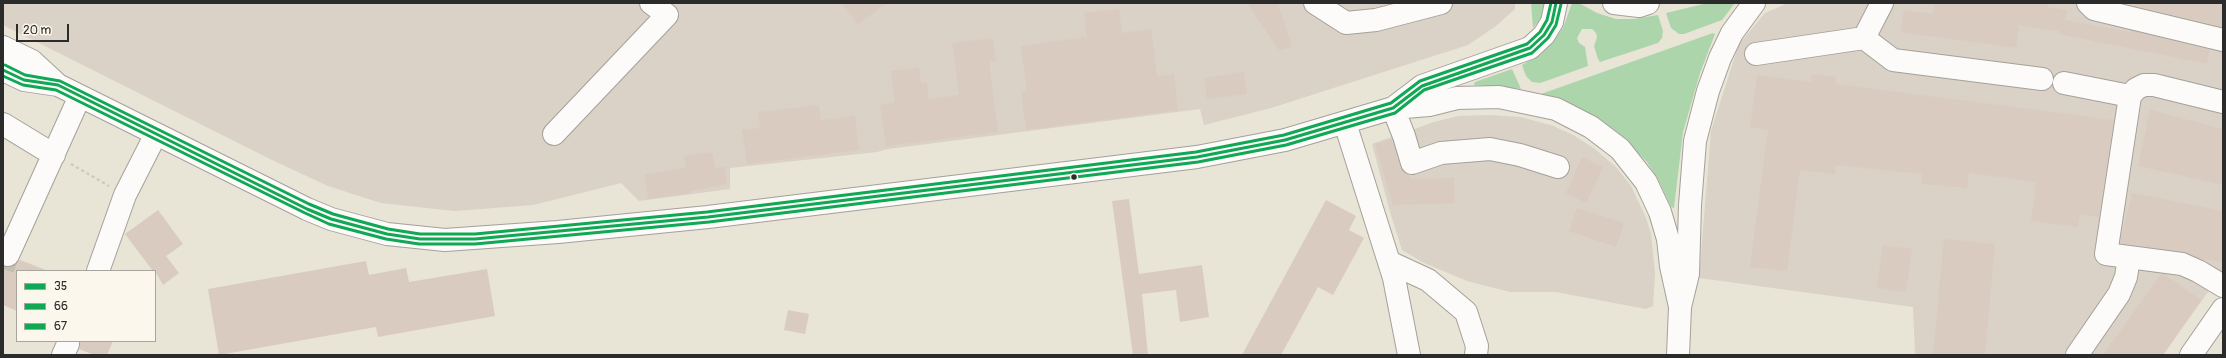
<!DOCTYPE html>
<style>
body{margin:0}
#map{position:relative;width:2226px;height:358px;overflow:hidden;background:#e8e4d6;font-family:Pangolin,sans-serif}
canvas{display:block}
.frame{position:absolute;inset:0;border:4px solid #2b2b2b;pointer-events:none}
.legend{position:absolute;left:16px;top:270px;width:140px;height:72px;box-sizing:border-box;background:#fbf7ec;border:1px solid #a8a59f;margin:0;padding:5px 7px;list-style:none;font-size:12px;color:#2b2b2b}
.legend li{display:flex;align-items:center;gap:8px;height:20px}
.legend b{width:20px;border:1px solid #a8a59f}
.scale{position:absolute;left:16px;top:24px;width:53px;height:18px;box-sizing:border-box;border:2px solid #2b2b2b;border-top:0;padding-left:5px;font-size:12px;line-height:14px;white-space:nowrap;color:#2b2b2b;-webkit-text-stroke:3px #fbf7ec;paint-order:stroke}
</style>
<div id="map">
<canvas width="2226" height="358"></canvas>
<div class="frame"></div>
<ul class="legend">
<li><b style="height:5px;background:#10a855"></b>35</li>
<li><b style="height:5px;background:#10a855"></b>66</li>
<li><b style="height:5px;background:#10a855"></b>67</li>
</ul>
<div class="scale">20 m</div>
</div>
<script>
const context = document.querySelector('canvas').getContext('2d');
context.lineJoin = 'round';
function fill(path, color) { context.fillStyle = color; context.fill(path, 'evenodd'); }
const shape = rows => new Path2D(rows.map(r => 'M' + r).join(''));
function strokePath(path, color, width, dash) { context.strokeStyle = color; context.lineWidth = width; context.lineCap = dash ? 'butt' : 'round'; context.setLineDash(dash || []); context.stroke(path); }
const industrial = shape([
 [3,3,1515,3,1515,9,1496,26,1468,45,1271,108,1204,125,1200,109,888,149,877,152,730,168,730,189,639,201,621,183,533,205,454,211,381,203,328,186,272,160,3,25],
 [1798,3,2223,3,2223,271,2163,355,1915,355,1913,307,1699,278,1711,131,1739,44,1765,13,1786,4],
 [1490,115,1520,117,1551,125,1573,135,1595,149,1616,167,1631,186,1646,218,1651,234,1655,273,1653,306,1646,309,1556,292,1510,292,1467,281,1422,262,1402,250,1390,212,1372,144,1434,122,1458,116]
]);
const green = shape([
 [1531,3,1545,3,1542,17,1533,28],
 [1572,3,1579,3,1597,13,1616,19,1634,19,1658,15,1663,31,1662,38,1658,43,1600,62,1598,59,1594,46,1597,37,1596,33,1592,29,1582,29,1577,38,1579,43,1585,47,1588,66,1546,81,1540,83,1532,82,1526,76,1522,65,1541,54,1556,38,1563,28],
 [1708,3,1735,3,1722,20,1684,34,1679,34,1671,28,1666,13],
 [1713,33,1715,34,1700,73,1683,132,1674,208,1671,207,1657,177,1647,162,1617,132,1579,108,1541,94],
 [1512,69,1521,89,1474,85,1475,82]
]);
const building = shape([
 [842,3,887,3,858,24],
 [1247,3,1278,3,1292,47,1279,50],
 [1934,3,2048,3,2047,7,2067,10,2065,20,2129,32,2130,30,2210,50,2207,64,2059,34,2059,31,2019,25,2016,48,1900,32,1904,10,1933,14],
 [2136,3,2223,3,2223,27,2135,6],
 [1119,9,1122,33,1151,29,1157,76,1174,74,1178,110,1026,130,1021,92,1027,91,1021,46,1087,37,1084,13],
 [993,38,996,61,989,61,998,132,886,146,880,105,895,103,891,71,919,68,921,83,927,82,929,99,959,95,952,43],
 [1244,72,1247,94,1207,99,1204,78],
 [1812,74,1836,77,1836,84,2114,120,2099,217,2080,214,2078,227,2031,221,2036,182,1969,173,1967,188,1921,184,1922,174,1836,165,1835,174,1800,170,1787,271,1750,267,1768,130,1750,127,1757,75,1811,82],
 [819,105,821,120,855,116,859,150,747,164,742,130,760,128,758,112],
 [2150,110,2223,129,2223,185,2138,166],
 [1392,139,1400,167,1404,172,1410,175,1411,179,1454,178,1455,203,1393,205,1375,144],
 [712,152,715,168,725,167,727,184,691,191,691,193,648,199,645,174,686,168,684,156],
 [1582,157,1603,167,1586,203,1566,193],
 [2132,193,2223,211,2223,262,2201,259,2184,252,2120,243],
 [1129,199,1139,274,1202,265,1209,317,1180,322,1176,290,1142,294,1148,355,1133,355,1112,201],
 [1326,200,1356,216,1349,230,1364,238,1333,295,1318,287,1281,355,1242,355],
 [1577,208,1624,223,1616,247,1569,231],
 [158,210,183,244,166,256,179,273,163,285,155,271,153,271,125,234],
 [1944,239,1995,244,1985,355,1933,355],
 [1883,245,1912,249,1906,292,1877,288],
 [20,260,46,270,17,271,17,311,3,305,3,266,15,265],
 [366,261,369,275,406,268,409,282,487,269,495,316,378,337,376,327,219,355,208,289],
 [2161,274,2164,274,2201,300,2163,355,2103,355],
 [788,310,809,314,805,334,784,330],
 [80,341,113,341,107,355,94,355,79,349]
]);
const minorTunnel = shape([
 [3,269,8,255]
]);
const path = shape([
 [71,164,109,186]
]);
const minor = shape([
 [1315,3,1346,23,1376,20,1441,3],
 [1614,3,1639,6,1648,3],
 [2088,3,2094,9,2223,40],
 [1864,38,1893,60,2042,79],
 [3,47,32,61,58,85],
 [1756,54,1864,38,1882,3],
 [3,70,24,80,58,85,307,209,331,219,387,234,445,240,558,232,708,217,1197,157,1285,140,1393,108,1429,105,1457,98,1499,97,1556,109,1591,127,1620,149,1646,182,1660,212,1668,239,1671,266,1680,307],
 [2064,83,2130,96],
 [2223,102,2154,85,2144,85,2136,89,2130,96,2106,254,2182,264,2198,271,2223,286],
 [1393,108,1404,136,1412,163,1441,153,1490,149,1520,155,1558,167],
 [1393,108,1422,86,1530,48,1544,35,1552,22,1556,3],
 [1345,123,1394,278,1409,355],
 [3,124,54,155],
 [554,134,667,15,651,3],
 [8,255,80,96],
 [1389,262,1428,280,1466,312,1477,346,1476,355],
 [98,271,125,195,156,134],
 [63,355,68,344],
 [2077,355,2119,294,2126,277,2129,257]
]);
const major = shape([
 [1678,355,1680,307,1688,274,1690,205,1695,141,1708,91,1720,58,1732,33,1754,3],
 [2191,355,2223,309]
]);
const bus1 = shape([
 [3,70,24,80,58,85,307,209,331,219,387,234,420,239,475,239,708,217,1197,157,1285,140,1393,108,1422,86,1530,48,1544,35,1552,22,1556,3]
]);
const bus2 = shape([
 [3,76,23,85,56,90,305,213,329,224,386,239,419,244,475,244,709,222,1198,162,1286,145,1395,113,1424,90,1532,53,1548,38,1556,25,1561,4]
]);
const bus3 = shape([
 [5,65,25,75,60,81,309,204,333,214,388,229,420,234,475,234,707,212,1196,152,1284,135,1391,103,1420,81,1527,44,1540,32,1547,20,1551,3]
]);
const markers = [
 [1074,177,3.5,"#2b2b2b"]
];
fill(industrial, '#dad1c7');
fill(green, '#add5ab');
fill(building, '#dacbc0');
strokePath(minorTunnel, '#c2bfb4', 22, [22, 11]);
strokePath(minor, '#a4a19a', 24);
strokePath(major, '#a4a19a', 24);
strokePath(path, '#c9c9c6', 2.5, [3, 3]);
strokePath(minor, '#fcfbf9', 22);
strokePath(major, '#fcfbf9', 22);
strokePath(bus1, '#10a855', 3);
strokePath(bus2, '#10a855', 3);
strokePath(bus3, '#10a855', 3);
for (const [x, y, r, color] of markers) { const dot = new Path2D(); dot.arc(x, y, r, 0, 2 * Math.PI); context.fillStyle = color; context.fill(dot); strokePath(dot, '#fbf7ec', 1.5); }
</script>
